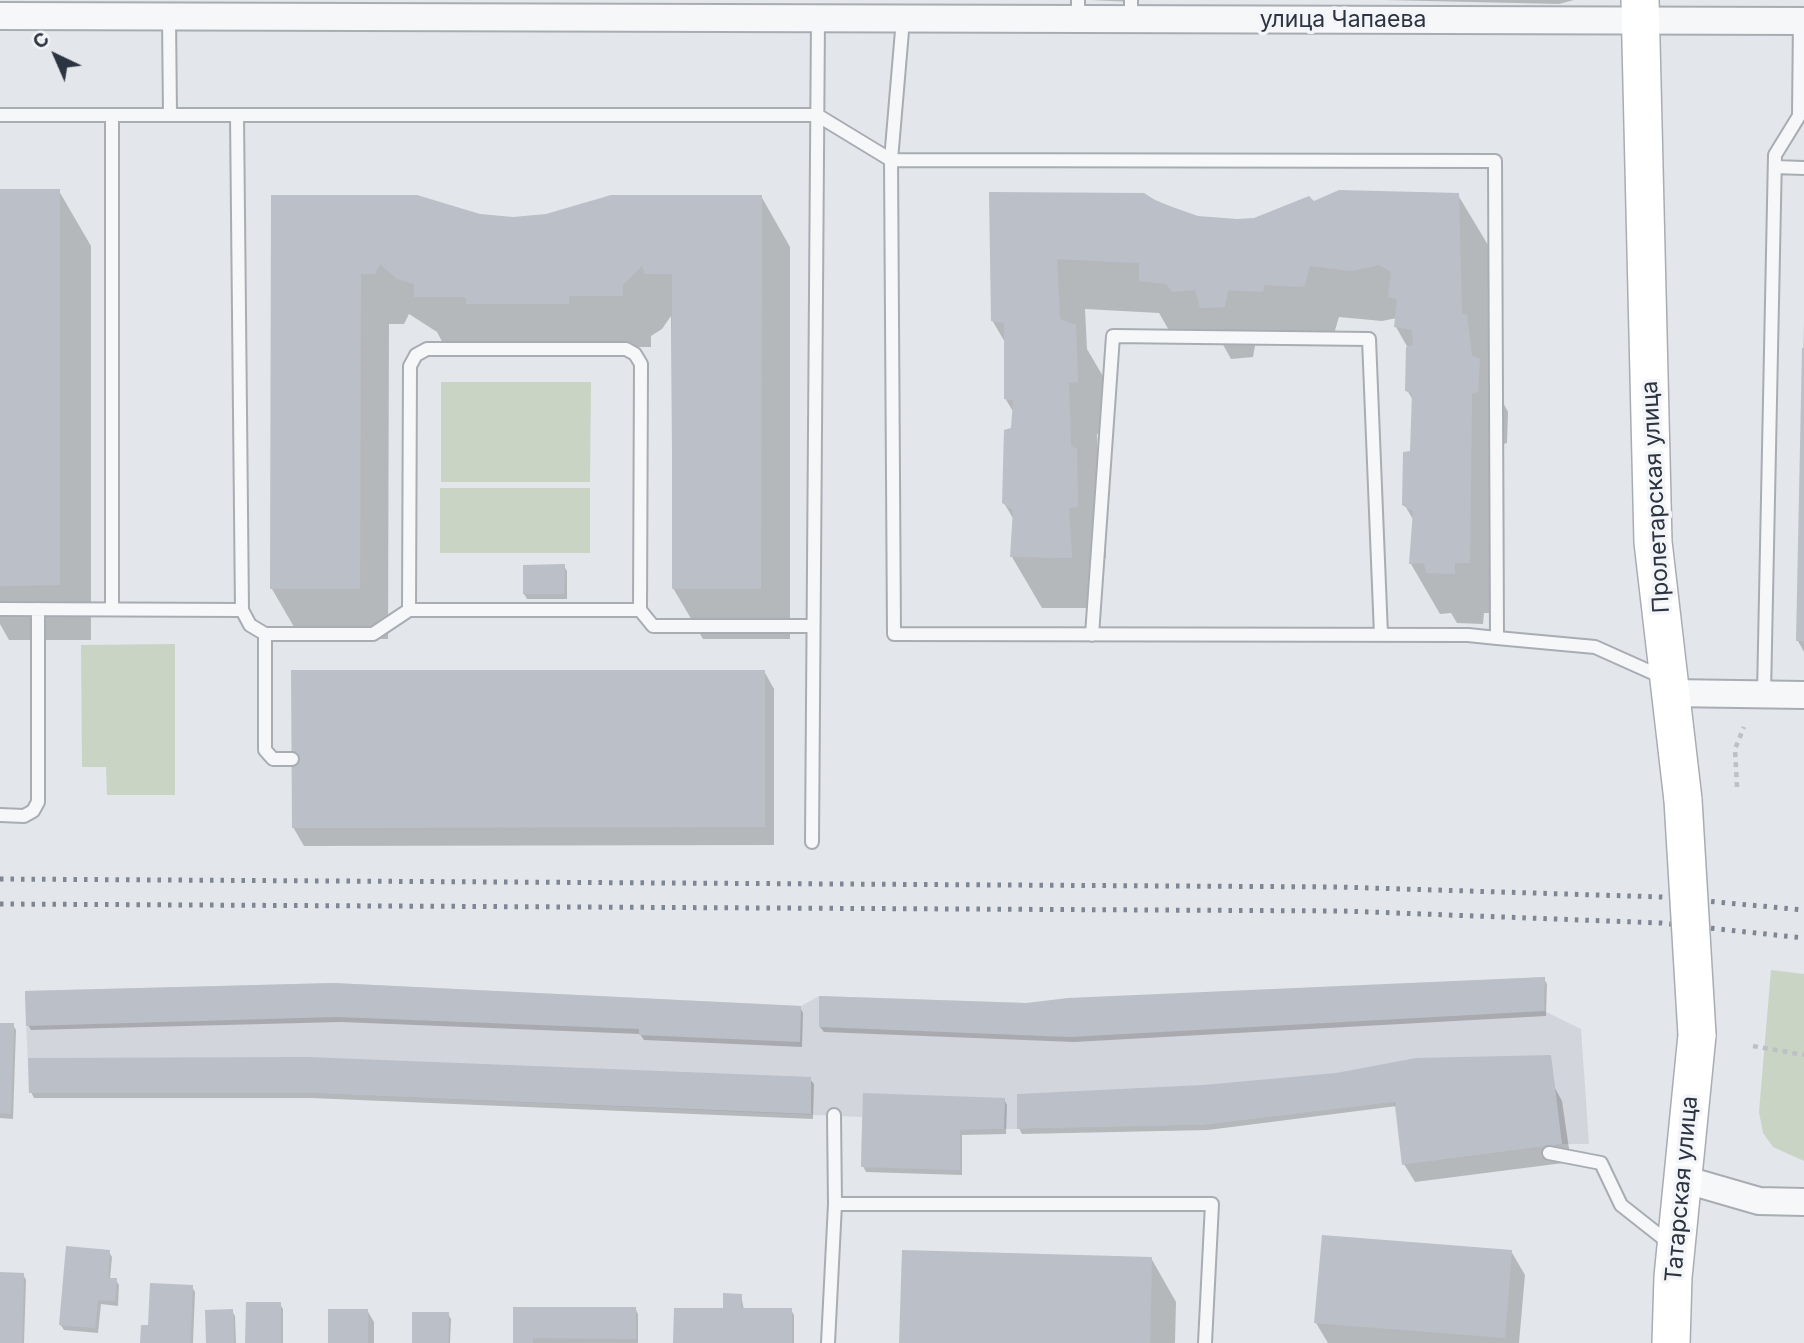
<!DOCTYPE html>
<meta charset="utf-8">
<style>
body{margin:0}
#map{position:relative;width:1804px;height:1343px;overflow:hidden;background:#e3e6ea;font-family:Inter,sans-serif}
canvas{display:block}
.north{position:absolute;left:21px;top:21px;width:70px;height:70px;-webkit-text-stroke:5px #f3f5f8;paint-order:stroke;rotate:316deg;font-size:19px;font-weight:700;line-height:28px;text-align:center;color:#2c3441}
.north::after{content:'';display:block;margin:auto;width:24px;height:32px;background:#2c3441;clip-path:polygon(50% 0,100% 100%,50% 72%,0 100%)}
</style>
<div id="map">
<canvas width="1804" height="1343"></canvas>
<div class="north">С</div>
</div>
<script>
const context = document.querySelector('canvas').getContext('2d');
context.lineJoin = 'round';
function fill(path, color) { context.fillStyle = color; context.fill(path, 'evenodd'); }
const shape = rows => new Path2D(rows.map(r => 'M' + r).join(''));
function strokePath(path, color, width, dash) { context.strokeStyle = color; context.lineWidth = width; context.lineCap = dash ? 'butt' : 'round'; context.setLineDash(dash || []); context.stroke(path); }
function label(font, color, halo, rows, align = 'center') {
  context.font = font + ' Inter,sans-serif'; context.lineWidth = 7; context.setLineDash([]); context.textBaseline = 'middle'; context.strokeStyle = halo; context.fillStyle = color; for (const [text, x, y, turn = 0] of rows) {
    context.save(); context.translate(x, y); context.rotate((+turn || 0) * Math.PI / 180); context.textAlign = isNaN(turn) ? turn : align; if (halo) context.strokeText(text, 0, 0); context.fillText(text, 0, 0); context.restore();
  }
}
const built = shape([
 [1545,977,1544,1011,1581,1029,1589,1144,1562,1144,1402,1165,1394,1102,1204,1125,960,1130,861,1167,862,1117,307,1093,29,1093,25,991,334,983,801,1006,819,996,1026,1003]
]);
const green = shape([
 [441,382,591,382,590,482,441,482],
 [440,488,590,488,590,553,440,553],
 [175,644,175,795,107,795,106,767,82,767,81,645],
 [1771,970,1804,974,1804,1161,1773,1147,1763,1133,1759,1112]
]);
const shadow = shape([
 [1090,0,1133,0,1133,2],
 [1383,0,1574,0,1559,4],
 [0,191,59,191,91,246,91,640,9,640,0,624],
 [991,194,1143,195,1198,218,1254,220,1313,203,1458,195,1488,245,1490,358,1499,395,1508,412,1507,443,1500,445,1499,613,1484,613,1483,624,1457,623,1451,613,1440,614,1411,564,1414,521,1404,504,1412,452,1414,402,1407,390,1408,348,1396,327,1397,318,1382,321,1339,317,1333,337,1256,340,1253,357,1231,359,1221,341,1170,332,1159,313,1085,309,1087,349,1104,378,1106,433,1097,434,1099,491,1106,502,1106,558,1097,558,1100,608,1042,608,1012,557,1014,520,1004,503,1014,413,1005,398,1006,344,992,320],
 [272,196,513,218,761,196,790,247,790,639,703,639,673,588,671,316,662,329,651,336,651,347,445,347,437,332,409,314,404,324,389,324,388,639,301,639,272,589],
 [1804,322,1804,652,1798,641],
 [564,566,567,571,567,599,527,599,524,594],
 [764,671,774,689,774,845,304,846,293,827],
 [1544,979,1547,984,1546,1016,1074,1042,824,1032,820,1027,1026,1005],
 [27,993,800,1007,803,1013,802,1047,644,1040,640,1034,341,1022,31,1030,28,1025],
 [0,1025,13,1025,16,1030,13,1119,0,1118],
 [1550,1056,1555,1088,1562,1101,1571,1162,1415,1182,1404,1164,1397,1106,1208,1130,1022,1134,1019,1128],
 [810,1079,814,1084,813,1119,311,1098,34,1098,31,1092],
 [1004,1099,1007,1105,1006,1134,962,1135,962,1175,866,1172,863,1166],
 [1511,1251,1525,1275,1519,1343,1328,1343,1316,1323],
 [109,1252,112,1257,110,1279,116,1280,119,1285,118,1306,101,1304,98,1333,64,1330,60,1324],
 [1151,1258,1176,1302,1175,1343,901,1343],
 [0,1274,23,1274,26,1280,24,1343,0,1343],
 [192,1287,195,1292,193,1343,142,1343,150,1326],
 [741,1295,744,1310,791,1310,794,1315,794,1343,675,1343],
 [280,1304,283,1309,283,1343,247,1343],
 [635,1308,638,1314,638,1343,514,1343],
 [367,1310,374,1322,374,1343,329,1343],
 [232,1311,235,1316,236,1343,208,1343],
 [448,1314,451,1319,450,1343,413,1343]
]);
const building = shape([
 [0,189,60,189,60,585,0,586],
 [1339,190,1459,193,1462,314,1467,315,1472,356,1480,359,1478,392,1472,394,1470,563,1455,563,1455,574,1426,573,1424,563,1409,564,1413,511,1402,505,1403,452,1410,451,1412,393,1405,391,1406,347,1413,345,1412,330,1394,327,1397,299,1388,297,1391,272,1379,265,1352,271,1310,266,1304,287,1264,285,1263,292,1228,290,1225,307,1200,308,1195,290,1172,292,1166,284,1139,281,1139,263,1057,259,1060,319,1076,325,1078,382,1069,383,1071,446,1077,449,1078,507,1069,508,1072,558,1010,557,1013,510,1002,503,1004,430,1011,428,1013,400,1004,399,1004,323,991,321,989,192,1144,193,1158,202,1198,216,1237,219,1254,218,1309,196,1314,201],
 [271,195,417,195,480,214,513,217,546,214,611,195,762,195,761,589,672,589,672,274,645,274,642,266,623,285,623,296,569,296,569,304,466,304,466,297,414,297,414,284,397,279,380,264,375,274,361,274,360,589,270,589],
 [1802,348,1804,348,1804,641,1796,641],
 [565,564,564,594,523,594,523,565],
 [291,670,765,670,765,827,292,828],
 [1545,977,1544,1011,1070,1037,819,1027,819,996,1026,1003,1068,998],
 [334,983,801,1006,800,1042,639,1035,639,1029,337,1017,26,1026,25,991],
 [0,1023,14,1023,11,1114,0,1113],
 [1551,1055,1562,1144,1402,1165,1395,1102,1204,1125,1017,1129,1017,1094,1203,1085,1336,1073,1416,1058],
 [308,1057,811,1077,811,1114,307,1093,29,1093,28,1058],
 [863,1093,1005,1098,1004,1129,960,1130,960,1170,861,1167],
 [1322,1235,1512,1250,1505,1338,1314,1323],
 [66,1246,110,1250,108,1278,117,1278,115,1301,98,1300,95,1328,59,1325],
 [902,1250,1152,1257,1150,1343,899,1343],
 [0,1272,24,1273,22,1343,0,1343],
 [150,1283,193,1285,190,1343,140,1343,141,1325,148,1325],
 [723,1293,742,1294,741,1308,792,1308,792,1343,673,1343,674,1308,723,1308],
 [246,1302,281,1302,281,1343,245,1343],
 [513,1307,636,1307,636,1339,533,1338,533,1343,513,1343],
 [233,1309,234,1343,206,1343,205,1310],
 [328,1309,368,1309,368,1343,328,1343],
 [412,1312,449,1312,448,1343,412,1343]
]);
const path = shape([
 [1737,787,1735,749,1744,727],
 [1753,1046,1804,1055]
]);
const lane = shape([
 [169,17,170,115],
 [1078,19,1078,0],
 [1131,19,1131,0],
 [0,115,817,115,891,160,903,19],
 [237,115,242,610,250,625,265,634,373,634,409,610,640,610,653,626,813,626],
 [1775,167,1804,168],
 [0,609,242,610],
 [112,609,112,115],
 [409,610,410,366,416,355,427,349,626,349,635,354,641,364,640,610],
 [265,634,265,750,273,759,292,759],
 [1092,635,1113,336,1369,339,1381,635],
 [1497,638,1495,161,891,160,894,634,1468,635,1497,638,1595,647,1662,677],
 [1764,694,1775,155,1799,116,1800,21],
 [0,815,24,816,33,811,38,802,38,609],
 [812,842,818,18],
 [834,1115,835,1204],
 [1549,1153,1601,1163,1621,1205,1673,1246],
 [828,1343,835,1204,1212,1204,1205,1343]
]);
const street = shape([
 [0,16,1804,21],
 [1671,693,1804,695],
 [1683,1179,1759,1201,1804,1202]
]);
const secondary = shape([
 [1640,0,1653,542,1683,800],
 [1671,1343,1673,1277,1697,1035]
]);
const rail = shape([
 [0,879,1338,887,1662,897,1804,910],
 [0,904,1343,911,1661,923,1804,938]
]);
const secondaryBridge = shape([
 [1683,800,1697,1035]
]);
const streetNames = [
 ["улица Чапаева",1343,20],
 ["Пролетарская улица",1656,497,-93],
 ["Татарская улица",1682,1189,-85]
];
fill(built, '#d2d5dc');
fill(green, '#c9d4c5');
fill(shadow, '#0003');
fill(building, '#bbbfc7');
strokePath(lane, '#a8adb4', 16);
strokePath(street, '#a8adb4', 30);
strokePath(secondary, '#a8adb4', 40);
strokePath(path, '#bdc0c5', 4.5, [5, 5]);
strokePath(lane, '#f6f7f9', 12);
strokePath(street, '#f6f7f9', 26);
strokePath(secondary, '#fff', 37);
strokePath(rail, '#7e8693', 5, [3.5, 7]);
strokePath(secondaryBridge, '#a8adb4', 40, []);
strokePath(secondaryBridge, '#fff', 37);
label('23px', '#2c3441', '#f3f5f8', streetNames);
</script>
